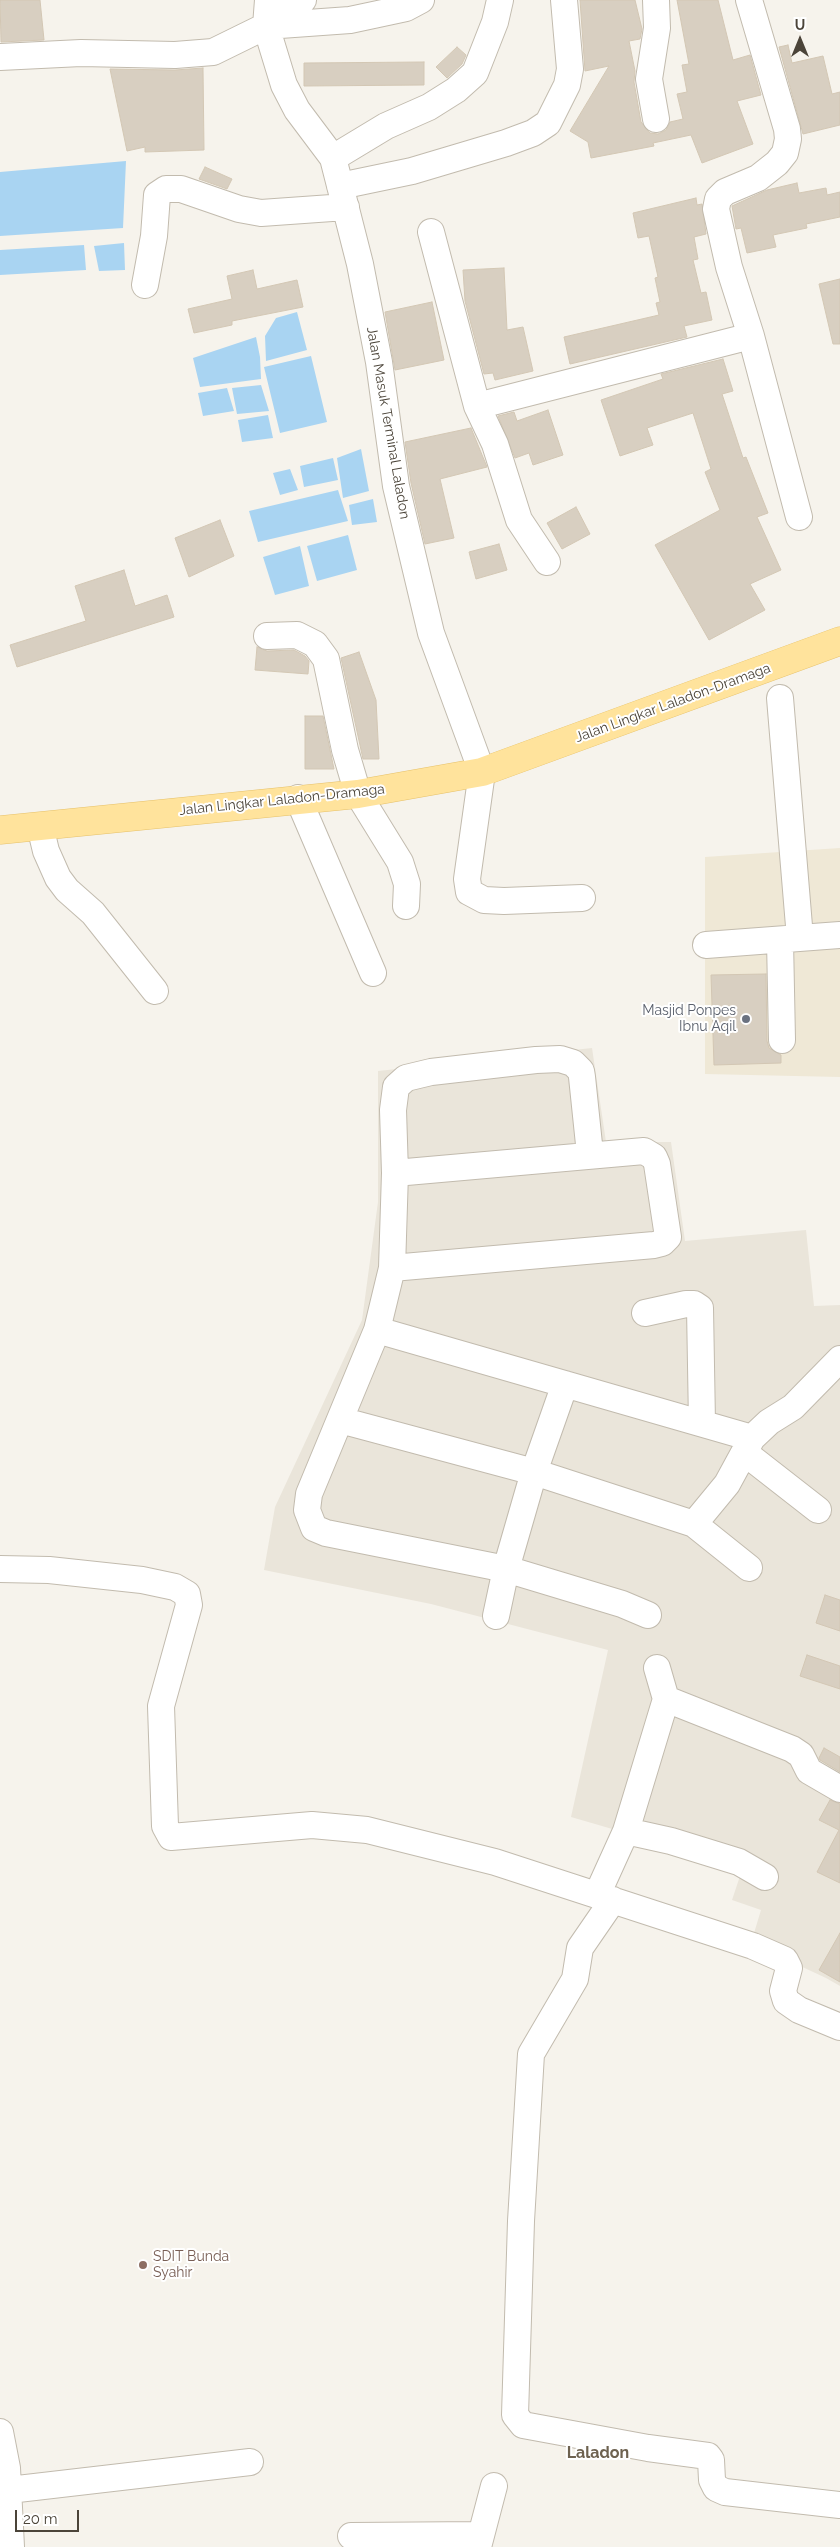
<!DOCTYPE html>
<style>
body{margin:0}
#map{position:relative;width:840px;height:2547px;overflow:hidden;background:#f6f3ec;font-family:Raleway,sans-serif}
canvas{display:block}
.north{position:absolute;left:775px;top:15px;width:50px;height:50px;-webkit-text-stroke:4px #fff;paint-order:stroke;rotate:0deg;font-size:14px;font-weight:700;line-height:20px;text-align:center;color:#4b4439}
.north::after{content:'';display:block;margin:auto;width:18px;height:22px;background:#4b4439;clip-path:polygon(50% 0,100% 100%,50% 72%,0 100%)}
.scale{position:absolute;left:15px;top:2510px;width:64px;height:22px;box-sizing:border-box;border:2px solid #4b4439;border-top:0;padding-left:6px;font-size:15px;line-height:18px;white-space:nowrap;color:#4b4439;-webkit-text-stroke:4px #fff;paint-order:stroke}
</style>
<div id="map">
<canvas width="840" height="2547"></canvas>
<div class="north">U</div>
<div class="scale">20 m</div>
</div>
<script>
const context = document.querySelector('canvas').getContext('2d');
context.lineJoin = 'round';
function fill(path, color) { context.fillStyle = color; context.fill(path, 'evenodd'); }
const shape = rows => new Path2D(rows.map(r => 'M' + r).join(''));
function strokePath(path, color, width, dash) { context.strokeStyle = color; context.lineWidth = width; context.lineCap = dash ? 'butt' : 'round'; context.setLineDash(dash || []); context.stroke(path); }
function label(font, color, halo, rows, align = 'center') {
  context.font = font + ' Raleway,sans-serif'; context.lineWidth = 4; context.setLineDash([]); context.textBaseline = 'middle'; context.strokeStyle = halo; context.fillStyle = color; for (const [text, x, y, turn = 0] of rows) {
    context.save(); context.translate(x, y); context.rotate((+turn || 0) * Math.PI / 180); context.textAlign = isNaN(turn) ? turn : align; if (halo) context.strokeText(text, 0, 0); context.fillText(text, 0, 0); context.restore();
  }
}
const residential = shape([
 [592,1048,606,1142,671,1142,685,1241,806,1230,814,1306,840,1305,840,1986,826,1978,751,1943,761,1910,732,1900,743,1867,571,1817,608,1650,431,1604,264,1570,275,1507,362,1320,378,1202,378,1071]
]);
const education = shape([
 [840,848,840,1077,705,1074,705,857]
]);
const water = shape([
 [126,161,123,228,0,236,0,172],
 [124,243,125,270,99,271,94,246],
 [84,245,86,270,0,275,0,250],
 [297,312,307,350,266,361,265,336,276,318],
 [256,337,260,357,261,379,200,387,193,358],
 [311,356,327,422,280,433,264,367],
 [261,385,269,411,237,414,232,388],
 [227,388,234,411,203,416,198,393],
 [268,415,273,438,242,442,238,420],
 [361,449,369,491,343,498,337,458],
 [333,458,338,480,304,487,300,466],
 [290,469,298,490,280,495,273,473],
 [338,490,348,521,258,542,249,511],
 [373,499,377,522,352,525,349,505],
 [348,535,357,570,317,581,307,546],
 [300,546,309,586,275,595,263,557]
]);
const building = shape([
 [0,0,40,0,44,40,1,42,0,0],
 [580,0,635,0,642,29,640,39,629,41,635,71,634,82,641,122,650,133,658,134,666,130,670,122,683,119,677,94,687,92,682,65,689,64,677,0,718,0,733,60,750,55,761,95,737,101,753,144,702,163,691,135,653,143,654,146,591,158,588,142,570,131,609,66,585,71,580,0],
 [788,45,792,63,823,56,832,94,840,92,840,125,803,134,779,47,788,45],
 [457,47,466,55,462,64,447,78,436,67,457,47],
 [424,62,424,85,304,86,304,63,424,62],
 [203,68,204,150,145,152,145,147,127,151,110,69,175,70,203,68],
 [205,167,232,179,227,189,199,179,205,167],
 [797,183,799,193,826,188,827,195,840,192,840,217,806,224,807,228,773,235,776,247,747,253,741,228,736,229,732,206,767,190,797,183],
 [696,198,697,205,702,204,706,234,694,237,698,259,693,260,701,293,706,292,712,320,684,326,687,337,570,364,564,337,659,315,656,303,660,302,655,278,658,277,649,236,638,238,633,213,696,198],
 [504,268,507,330,523,327,533,371,495,380,493,373,484,374,465,301,463,270,504,268],
 [253,270,257,289,297,280,303,307,232,321,232,325,194,333,188,309,232,299,227,276,253,270],
 [840,279,840,344,833,344,819,284,840,279],
 [432,302,444,360,395,370,385,312,432,302],
 [723,359,733,391,722,394,743,458,746,457,768,513,757,517,781,570,750,584,765,610,709,640,655,545,720,510,705,472,711,469,693,413,647,428,653,445,620,456,601,400,663,379,661,374,723,359],
 [548,410,563,455,533,465,529,453,515,458,498,416,514,412,517,421,548,410],
 [471,428,487,467,440,479,454,538,425,544,411,483,405,442,471,428],
 [576,507,590,534,562,549,547,523,576,507],
 [220,520,234,556,189,577,175,538,220,520],
 [499,544,507,570,476,579,469,552,499,544],
 [124,570,135,606,167,595,174,617,17,667,10,645,86,621,75,586,124,570],
 [257,647,267,651,294,650,305,656,309,661,308,674,255,670,257,647],
 [359,652,376,700,379,759,363,759,341,658,359,652],
 [305,716,323,716,334,769,305,769,305,716],
 [766,974,767,1041,769,1048,781,1055,781,1063,714,1065,711,975,766,974],
 [825,1595,840,1600,840,1631,816,1623,825,1595],
 [807,1655,840,1666,840,1689,800,1676,807,1655],
 [824,1748,840,1757,840,1772,820,1760,819,1758,824,1748],
 [830,1800,840,1804,840,1883,817,1872,839,1830,819,1820,830,1800],
 [840,1933,840,1982,819,1970,840,1933]
]);
const minor = shape([
 [268,0,266,26,284,85,297,110,333,158,360,264,379,362,396,486,431,633,482,772,467,879,469,892,484,900,504,901,582,898],
 [656,0,657,28,649,79,656,119],
 [749,0,787,129,788,139,785,153,777,163,758,178,725,192,718,199,716,209,729,267,751,336,799,517],
 [269,8,303,0],
 [0,57,81,53,175,55,213,52,266,26,350,20,406,8,421,0],
 [333,158,386,126,429,107,456,90,475,73,495,22,500,0],
 [340,186,412,171,506,143,533,133,548,123,567,85,570,69,564,0],
 [431,232,477,406,495,444,519,520,547,562],
 [145,285,154,236,157,195,166,189,181,189,239,209,261,213,346,207],
 [477,406,751,336],
 [267,636,297,635,315,644,326,659,345,750,358,794,400,862,407,884,406,906],
 [780,698,800,938],
 [298,798,373,973],
 [40,826,46,851,58,878,67,890,93,913,155,991],
 [780,940,782,1040],
 [706,945,840,935],
 [590,1154,582,1077,581,1071,573,1063,560,1059,536,1060,431,1072,406,1078,396,1087,393,1110,395,1173,392,1268,377,1330,309,1494,307,1510,314,1528,326,1533,506,1569,622,1604,648,1615],
 [392,1268,654,1245,662,1243,668,1237,657,1164,654,1157,644,1151,395,1173],
 [645,1313,686,1304,694,1304,700,1308,702,1423],
 [377,1330,752,1438],
 [340,1420,534,1472,694,1524,749,1568],
 [745,1453,818,1510],
 [694,1524,727,1484,752,1438,769,1422,793,1407,840,1359],
 [0,1569,49,1570,142,1580,175,1587,187,1594,189,1605,161,1706,165,1826,171,1837,312,1825,367,1830,495,1862,753,1946,785,1960,789,1968,783,1991,786,2001,799,2010,840,2027],
 [496,1616,506,1569,534,1472,565,1384],
 [666,1699,792,1749,801,1755,809,1771,840,1789],
 [626,1831,671,1841,739,1862,765,1877],
 [597,1895,626,1831,666,1699,657,1668],
 [613,1900,580,1948,575,1979,531,2054,521,2221,515,2415,523,2425,648,2448,708,2456,711,2460,712,2480,716,2488,725,2492,840,2505],
 [0,2432,7,2468,11,2547],
 [9,2490,250,2462],
 [351,2536,481,2535],
 [478,2547,494,2486]
]);
const major = shape([
 [0,830,358,794,482,772,840,641]
]);
const markers = [
 [746,1019,5,"#6b7280"],
 [143,2265,5,"#8d6e63"]
];
const streetNames = [
 ["Jalan Masuk Terminal Laladon",388,423,80],
 ["Jalan Lingkar Laladon-Dramaga",673,703,-20],
 ["Jalan Lingkar Laladon-Dramaga",282,800,-6]
];
const worshipNames = [
 ["Masjid Ponpes",736,1011],
 ["Ibnu Aqil",736,1027]
];
const educationNames = [
 ["SDIT Bunda",153,2257],
 ["Syahir",153,2273]
];
const quarterNames = [
 ["Laladon",598,2453]
];
fill(residential, '#eae5da');
fill(education, '#efe8d6');
fill(water, '#a9d4f2');
fill(building, '#d8cfc1');
strokePath(building, '#d3c7b4', 1);
strokePath(minor, '#c2bbae', 28);
strokePath(major, '#e6c16a', 29);
strokePath(minor, '#fff', 26);
strokePath(major, '#ffe39c', 28);
for (const [x, y, r, color] of markers) { const dot = new Path2D(); dot.arc(x, y, r, 0, 2 * Math.PI); context.fillStyle = color; context.fill(dot); strokePath(dot, '#fff', 2); }
label('14px', '#4b4439', '#fff', streetNames);
label('14px', '#5b616d', '#fff', worshipNames, 'right');
label('14px', '#785e54', '#fff', educationNames, 'left');
label('bold 16px', '#6e6250', '#fff', quarterNames);
</script>
